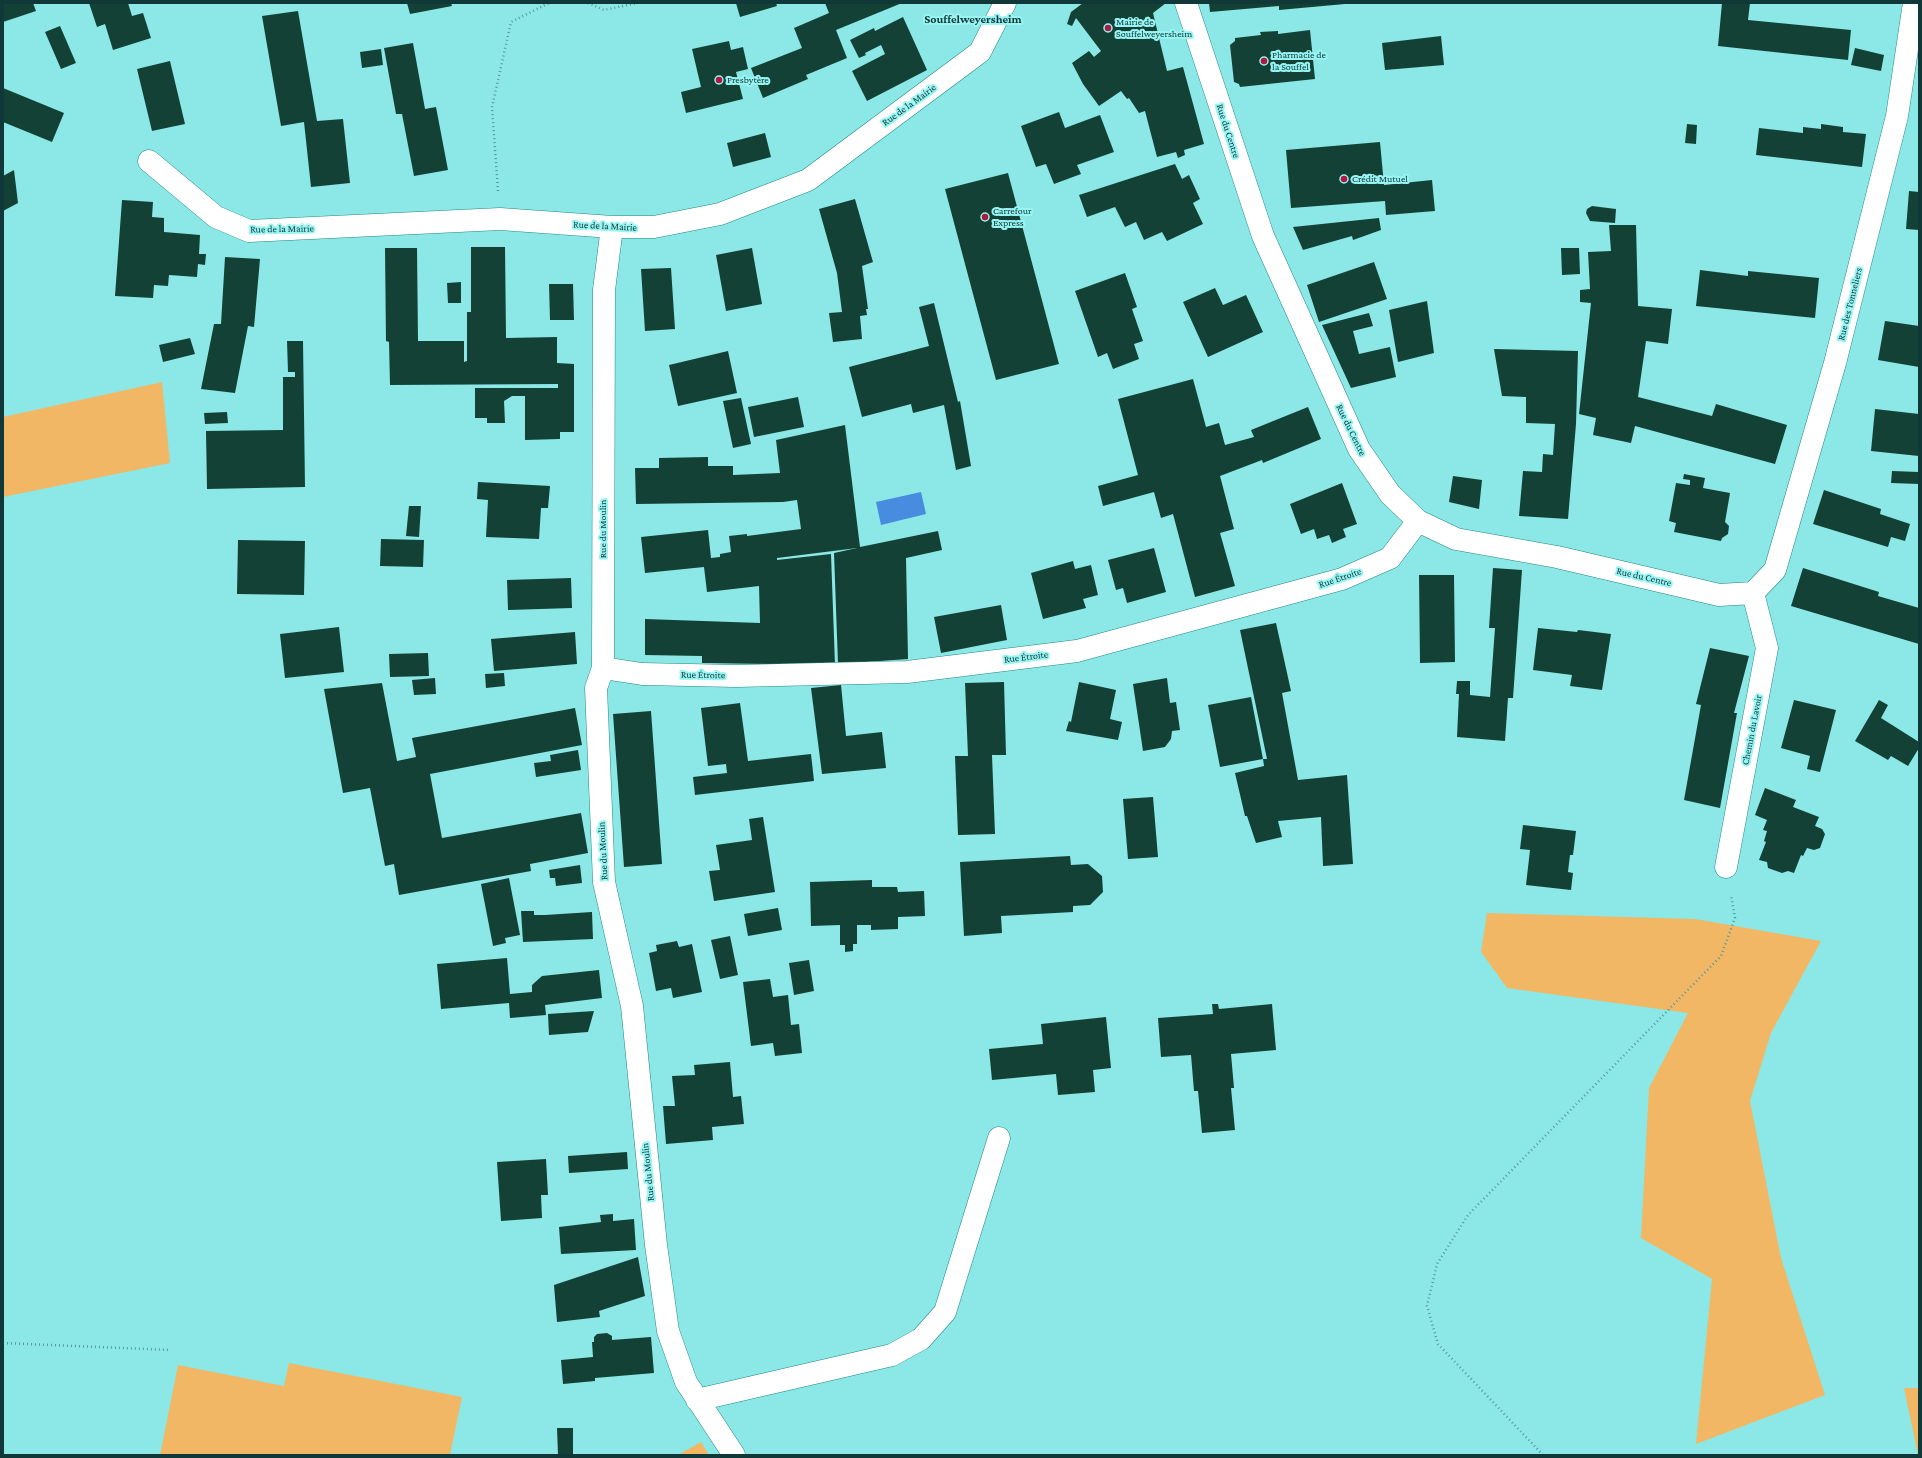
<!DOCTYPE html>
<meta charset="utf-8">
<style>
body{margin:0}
#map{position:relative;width:1922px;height:1458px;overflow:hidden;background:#8be8e6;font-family:"Crimson Pro",serif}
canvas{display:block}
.frame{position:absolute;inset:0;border:4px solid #103838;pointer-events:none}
</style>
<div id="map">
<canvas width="1922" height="1458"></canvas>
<div class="frame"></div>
</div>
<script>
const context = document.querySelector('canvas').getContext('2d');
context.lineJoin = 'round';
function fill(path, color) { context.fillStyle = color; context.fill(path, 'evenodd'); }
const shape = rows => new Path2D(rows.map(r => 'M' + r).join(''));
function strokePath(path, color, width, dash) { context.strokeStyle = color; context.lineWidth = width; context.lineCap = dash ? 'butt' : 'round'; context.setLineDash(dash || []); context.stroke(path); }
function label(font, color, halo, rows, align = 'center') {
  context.font = font + ' "Crimson Pro",serif'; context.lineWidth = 4; context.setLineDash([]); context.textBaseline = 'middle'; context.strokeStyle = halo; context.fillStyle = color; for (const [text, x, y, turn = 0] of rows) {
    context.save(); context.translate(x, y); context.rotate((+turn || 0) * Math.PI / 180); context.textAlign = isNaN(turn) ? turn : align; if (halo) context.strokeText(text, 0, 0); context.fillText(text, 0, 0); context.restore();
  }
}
const green = shape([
 [162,382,170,463,3,497,3,417],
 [1487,913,1695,919,1821,941,1771,1033,1750,1101,1781,1258,1825,1395,1696,1444,1712,1279,1641,1238,1649,1088,1688,1013,1507,988,1481,952],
 [289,1363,462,1397,450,1455,160,1455,178,1365,284,1386],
 [1904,1388,1919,1388,1919,1455,1918,1455],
 [701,1442,709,1455,678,1455]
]);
const water = shape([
 [921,492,926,514,881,525,876,502]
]);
const building = shape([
 [3,3,33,3,36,11,3,22],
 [89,3,128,3,132,16,143,13,151,38,113,50,105,24,97,27],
 [407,3,451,3,452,6,410,14],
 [736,3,776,3,777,6,740,17],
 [825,3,902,3,836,30,847,58,806,75,808,79,763,98,751,68,802,48,794,28,829,13],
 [1083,3,1166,3,1153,13,1167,71,1183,67,1204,144,1184,150,1185,155,1178,158,1176,152,1157,157,1145,111,1139,113,1129,98,1127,99,1121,91,1099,106,1083,84,1072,63,1089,51,1094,57,1101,51,1076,18,1072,26,1067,24,1071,12],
 [1209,3,1345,3,1345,4,1279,10,1279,6,1210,12],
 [1722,3,1750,3,1748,20,1851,30,1848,60,1718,46],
 [298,11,317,121,343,119,350,183,311,187,304,122,281,126,262,16],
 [903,17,927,70,867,101,852,71,885,54,881,45,865,53,866,55,859,58,850,40,874,28,875,31],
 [60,26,76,63,61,69,45,32],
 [1310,30,1315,79,1240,87,1239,84,1234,82,1230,45,1235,41,1235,38,1261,35,1260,32,1278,31,1278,34],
 [1441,36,1444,65,1385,70,1382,43],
 [729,41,731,50,743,47,748,69,736,72,743,99,686,113,681,92,701,87,692,49],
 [413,43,425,109,436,107,448,170,414,176,402,114,396,114,384,48],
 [1855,48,1884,55,1881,71,1851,65],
 [381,49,383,65,362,68,360,52],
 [170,61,185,124,152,131,137,69],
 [3,88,64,113,52,142,3,122],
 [1059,112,1065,128,1100,115,1114,152,1077,165,1081,174,1054,184,1046,164,1036,167,1021,126],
 [1687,124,1697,125,1696,144,1685,143],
 [1821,124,1843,127,1843,132,1866,134,1862,167,1756,155,1759,128,1803,133,1803,127,1821,129],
 [765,133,771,157,733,167,727,143],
 [1380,142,1384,185,1432,180,1435,211,1386,215,1385,201,1291,208,1286,150],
 [1175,164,1182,179,1189,175,1200,199,1193,203,1203,224,1167,241,1162,232,1144,240,1136,222,1125,227,1115,207,1087,217,1079,195],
 [14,170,18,203,3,211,3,176],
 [1008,173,1059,364,996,380,945,189],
 [1909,191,1919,192,1919,230,1906,229],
 [855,199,873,262,862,266,868,309,866,309,867,315,860,316,862,339,833,342,829,313,842,312,837,273,819,209],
 [122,200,153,202,152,217,164,218,164,232,200,235,199,254,206,254,205,265,198,264,197,277,169,275,168,286,154,285,153,298,115,296],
 [1592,206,1616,209,1615,223,1590,221,1586,213,1587,209],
 [1379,218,1381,230,1353,240,1352,236,1303,250,1293,227],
 [1609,225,1636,225,1638,306,1672,309,1668,344,1646,341,1638,397,1712,416,1716,404,1787,425,1775,464,1635,426,1631,443,1593,435,1596,418,1579,414,1591,303,1580,302,1580,290,1590,289,1588,252,1611,251],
 [471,247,505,247,506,338,557,337,557,363,574,364,574,432,560,432,560,439,525,440,525,396,512,396,504,401,505,423,487,423,487,418,475,418,475,388,558,388,558,384,390,385,389,342,386,341,385,248,417,248,418,341,464,341,464,362,467,361,467,312,471,312],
 [752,248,762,304,726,311,716,255],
 [1561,248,1579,248,1580,274,1562,275],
 [225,257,260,259,254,327,248,326,235,393,201,389,214,324,221,324],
 [1374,262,1387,299,1319,322,1307,285],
 [671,268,675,329,645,331,641,269],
 [1700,270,1748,276,1748,271,1819,278,1815,318,1696,306],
 [1125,273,1137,307,1132,309,1143,341,1134,344,1139,359,1113,369,1107,353,1098,357,1075,291],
 [461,282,461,303,448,303,447,283],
 [549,284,573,284,574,320,550,320],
 [1215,288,1223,305,1246,295,1263,332,1208,357,1183,302],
 [1427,301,1434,353,1398,362,1389,310],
 [934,303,958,402,960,401,971,466,956,470,944,405,913,413,911,404,862,417,849,367,929,346,919,307],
 [1369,313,1373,326,1353,331,1359,354,1390,347,1396,377,1351,388,1322,325],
 [1885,321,1919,326,1919,367,1878,360],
 [190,338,195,354,163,362,159,345],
 [287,341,303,341,305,487,207,489,206,431,283,430,283,377,295,377,295,372,288,372],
 [1494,349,1578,351,1576,424,1568,519,1519,516,1523,471,1542,472,1543,454,1553,455,1555,424,1526,423,1526,397,1502,396],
 [728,351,737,393,678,406,669,365],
 [1193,379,1206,427,1219,423,1225,445,1254,437,1251,430,1308,407,1321,439,1263,463,1262,460,1220,476,1234,529,1220,533,1235,586,1195,597,1173,514,1161,518,1154,492,1103,506,1098,486,1138,475,1118,399],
 [798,397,804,427,754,437,748,407],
 [741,398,751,444,733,448,723,401],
 [1875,409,1919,414,1919,456,1871,451],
 [227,412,228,423,205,424,204,413],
 [845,425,860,547,938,531,942,550,906,558,908,659,838,664,834,553,857,548,777,558,777,560,831,554,835,665,702,663,702,656,645,655,645,619,760,623,759,586,707,592,704,567,645,573,641,537,708,530,711,558,720,557,720,554,731,552,729,536,747,534,747,536,801,529,797,500,783,502,636,504,635,468,659,468,659,458,708,457,708,466,733,466,733,475,780,473,776,440],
 [1892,471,1919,472,1919,484,1891,483],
 [1684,474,1705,478,1703,488,1730,493,1725,522,1729,526,1728,534,1722,538,1721,541,1674,532,1676,523,1669,521,1676,483,1690,485,1690,480,1683,479],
 [1453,476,1482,480,1479,509,1449,502],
 [478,482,550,486,548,508,541,508,539,539,486,537,488,500,477,499],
 [1342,483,1357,524,1343,529,1346,537,1332,543,1329,535,1317,539,1314,529,1301,534,1290,504],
 [1824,490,1881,509,1880,514,1910,524,1905,541,1891,537,1888,547,1813,524],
 [409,506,421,506,419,537,406,536],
 [381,539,424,540,423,567,380,566],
 [238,540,305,541,304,595,237,594],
 [1154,548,1166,592,1127,603,1123,588,1116,590,1108,560],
 [1073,561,1075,569,1091,565,1098,595,1083,599,1086,608,1043,619,1031,573],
 [1493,568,1522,570,1513,698,1508,698,1505,741,1457,737,1459,694,1456,694,1457,681,1470,681,1470,695,1490,697,1495,628,1489,628],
 [1803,568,1879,592,1878,596,1919,608,1919,644,1791,606],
 [1419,575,1454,575,1455,662,1420,663],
 [571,578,572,608,508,610,507,580],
 [1001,605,1007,640,941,653,934,617],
 [1276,623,1291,691,1282,693,1298,780,1347,775,1353,864,1323,866,1321,817,1278,821,1282,837,1256,843,1247,816,1245,816,1235,773,1264,766,1263,759,1267,759,1240,630],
 [339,627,344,672,285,678,280,634],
 [1538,628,1577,632,1578,630,1611,634,1602,690,1570,686,1572,675,1533,670],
 [575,632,577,664,494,671,491,639],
 [1710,648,1749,656,1734,713,1737,713,1720,808,1684,800,1701,705,1696,704],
 [428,653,429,676,390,677,389,654],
 [504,673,505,686,486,688,485,674],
 [435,678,436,694,414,695,412,680],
 [1167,678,1170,703,1176,702,1180,730,1172,731,1171,739,1165,747,1143,751,1133,684],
 [1004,682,1006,755,992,755,995,834,958,835,955,756,968,756,965,683],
 [1079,682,1116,690,1110,719,1122,722,1118,740,1066,731,1069,721,1071,722],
 [382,683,397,761,416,757,412,738,575,708,582,745,430,774,442,838,581,813,588,853,530,864,531,871,399,895,394,864,385,866,370,788,343,793,324,689],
 [841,685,846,736,882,732,886,768,822,774,811,688],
 [1251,697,1263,759,1220,767,1208,705],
 [1794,700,1836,710,1820,772,1807,769,1810,756,1781,748],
 [1879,700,1888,705,1881,718,1919,742,1919,748,1908,766,1891,756,1888,760,1855,741],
 [740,703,748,761,811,754,814,781,695,795,693,777,727,773,726,764,708,766,701,708],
 [651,711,662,864,624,867,613,714],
 [578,750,581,770,536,777,534,763,551,761,550,755],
 [1765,788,1796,800,1793,807,1819,817,1815,826,1822,829,1825,834,1820,848,1814,850,1807,848,1803,856,1801,855,1794,873,1788,871,1782,873,1768,868,1767,862,1759,860,1766,842,1764,841,1767,831,1763,830,1767,820,1755,815],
 [1153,797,1158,857,1128,859,1123,799],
 [763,817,775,892,714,901,709,871,720,870,716,845,752,840,749,819],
 [1523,825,1576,831,1573,855,1570,855,1568,872,1573,873,1571,890,1526,885,1530,850,1520,849],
 [1070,856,1071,865,1088,864,1102,876,1103,892,1090,905,1073,906,1073,912,1001,916,1002,933,964,936,960,862],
 [580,865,582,883,556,886,555,878,550,878,549,870],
 [509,878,520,935,505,938,506,943,493,946,481,884],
 [872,880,872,887,897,887,898,892,924,891,925,916,898,917,898,929,871,930,871,925,857,925,857,944,853,944,853,951,845,952,845,945,840,945,840,925,811,926,810,882],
 [778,908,782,930,748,936,744,914],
 [521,911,534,911,534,915,545,915,592,912,593,939,523,942],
 [730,936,738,975,720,979,711,940],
 [677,941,679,947,692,944,702,992,673,998,671,988,656,991,649,953,657,951,656,945],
 [507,958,510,994,532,992,532,985,542,976,599,970,602,998,545,1005,546,1015,510,1018,509,1003,441,1009,437,964],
 [809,960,814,991,794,995,789,963],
 [770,979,773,997,788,995,791,1025,799,1024,802,1053,775,1056,773,1043,751,1046,743,982],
 [1212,1004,1218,1004,1219,1009,1272,1004,1276,1050,1231,1054,1234,1088,1231,1088,1235,1130,1202,1133,1198,1091,1194,1091,1191,1055,1161,1057,1158,1018,1213,1014],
 [594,1011,588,1032,549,1035,548,1014],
 [1106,1017,1111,1068,1093,1070,1095,1092,1058,1095,1056,1074,992,1080,989,1049,1043,1044,1041,1024],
 [730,1062,733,1097,741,1096,744,1124,712,1127,713,1140,666,1144,663,1106,675,1106,672,1076,695,1075,694,1065],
 [627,1152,628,1169,569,1173,568,1156],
 [546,1159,548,1195,541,1195,542,1218,501,1221,497,1162],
 [613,1214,613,1221,634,1219,636,1250,561,1254,559,1227,601,1222,600,1215],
 [638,1257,645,1296,599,1311,600,1317,557,1322,554,1285],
 [607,1333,612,1336,612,1340,651,1337,654,1373,595,1378,595,1381,563,1384,561,1360,593,1357,592,1342,594,1342,594,1337,597,1334],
 [557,1428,573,1428,573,1455,558,1455]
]);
const path = shape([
 [588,3,604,10,637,3],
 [498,191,492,107,511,22,549,3],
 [3,1343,170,1350],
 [1543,1455,1438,1344,1427,1306,1437,1264,1468,1215,1721,956,1735,918,1731,895]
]);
const minor = shape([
 [1186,3,1263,236,1359,449,1390,494,1418,521,1456,539,1557,557,1719,595,1753,593],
 [149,161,216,217,249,231,500,219,612,227,654,227,720,214,808,180,980,52,1005,3],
 [612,227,604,290,603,668,596,688,604,882,632,1006,656,1245,668,1331,686,1382,734,1455],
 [1753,593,1775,570,1835,363,1897,116,1914,3],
 [603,668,642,674,736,676,907,672,1077,651,1342,579,1390,558,1418,521],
 [1726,867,1767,648,1753,593],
 [697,1400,892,1355,921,1339,945,1312,999,1138]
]);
const markers = [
 [1108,28,4,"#ad183f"],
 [1264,61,4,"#ad183f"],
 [719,80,4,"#ad183f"],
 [1344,179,4,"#ad183f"],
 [985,217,4,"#ad183f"]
];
const poiNames = [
 ["Mairie de",1116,22],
 ["Souffelweyersheim",1116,34],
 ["Pharmacie de",1272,55],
 ["la Souffel",1272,67],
 ["Presbytère",727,80],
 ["Crédit Mutuel",1352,179],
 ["Carrefour",993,211],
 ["Express",993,223]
];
const streetNames = [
 ["Rue de la Mairie",909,105,-36],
 ["Rue du Centre",1228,131,72],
 ["Rue de la Mairie",605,226,3],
 ["Rue de la Mairie",282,229,-1],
 ["Rue des Tonneliers",1850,304,-76],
 ["Rue du Centre",1351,430,64],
 ["Rue du Moulin",603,529,-90],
 ["Rue du Centre",1644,577,13],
 ["Rue Étroite",1340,578,-19],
 ["Rue Étroite",1026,657,-7],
 ["Rue Étroite",703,675,1],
 ["Chemin du Lavoir",1752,730,-79],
 ["Rue du Moulin",603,851,-93],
 ["Rue du Moulin",648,1172,-96]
];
const quarterNames = [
 ["Souffelweyersheim",973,19]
];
fill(green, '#f2b764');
fill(water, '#478cde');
fill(building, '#144136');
strokePath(minor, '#238887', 23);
strokePath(path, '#559b9a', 2.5, [1, 3]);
strokePath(minor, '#fff', 22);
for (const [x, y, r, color] of markers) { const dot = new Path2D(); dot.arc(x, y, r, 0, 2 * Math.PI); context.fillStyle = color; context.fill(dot); strokePath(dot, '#98f5f3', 1.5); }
label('10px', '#103838', '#98f5f3', poiNames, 'left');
label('10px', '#103838', '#98f5f3', streetNames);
label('bold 12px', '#103838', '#98f5f3', quarterNames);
</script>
